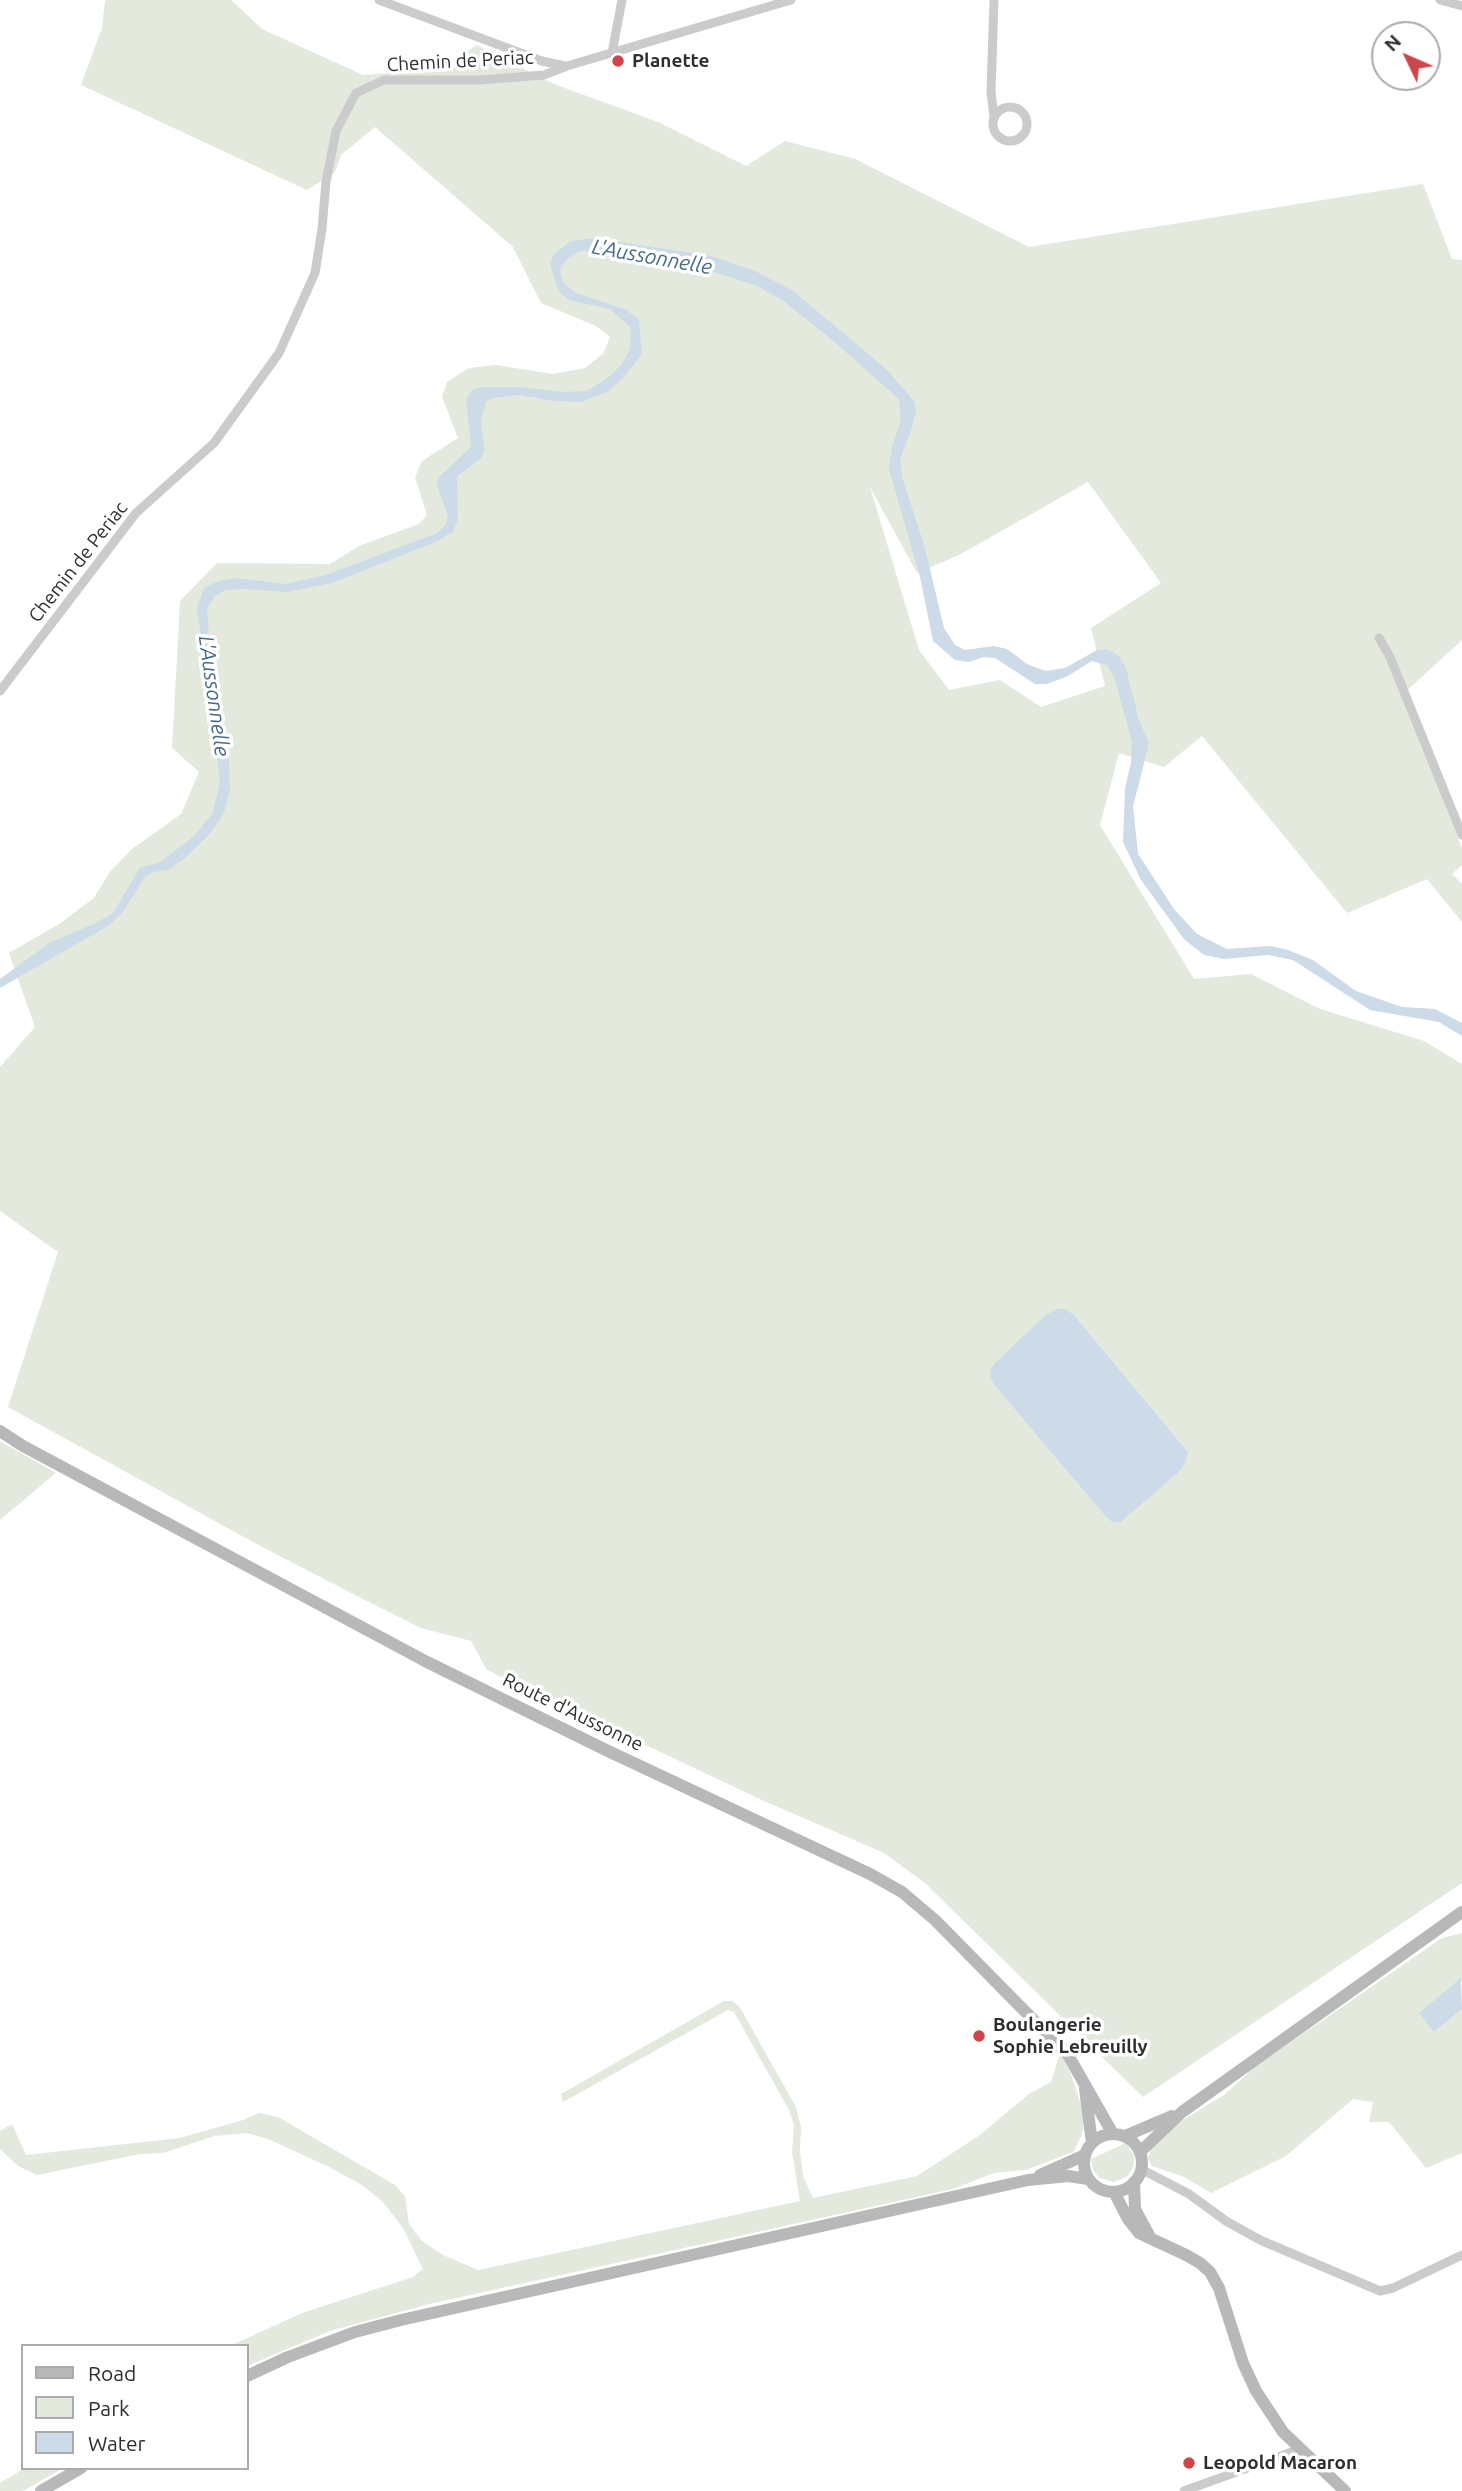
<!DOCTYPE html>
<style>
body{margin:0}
#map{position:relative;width:1462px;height:2491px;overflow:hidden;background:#fff;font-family:Ubuntu,sans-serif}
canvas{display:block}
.legend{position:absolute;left:21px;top:2344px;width:228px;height:126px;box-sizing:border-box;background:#fff;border:2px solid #ababab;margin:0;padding:9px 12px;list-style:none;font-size:21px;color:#2e2e2e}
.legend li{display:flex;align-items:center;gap:14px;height:35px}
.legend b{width:35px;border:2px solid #ababab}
.north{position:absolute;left:1371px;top:21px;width:70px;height:70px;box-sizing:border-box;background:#fff;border:2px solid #ababab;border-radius:50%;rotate:314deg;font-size:19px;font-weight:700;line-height:28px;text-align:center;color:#2e2e2e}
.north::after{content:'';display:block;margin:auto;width:24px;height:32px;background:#ce464c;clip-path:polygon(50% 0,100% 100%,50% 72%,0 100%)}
</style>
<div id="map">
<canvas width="1462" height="2491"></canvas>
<ul class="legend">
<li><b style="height:9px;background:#b8b8b8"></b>Road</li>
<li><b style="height:19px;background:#e3e9dd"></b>Park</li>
<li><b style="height:19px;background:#ccdbe7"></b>Water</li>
</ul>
<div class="north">N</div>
</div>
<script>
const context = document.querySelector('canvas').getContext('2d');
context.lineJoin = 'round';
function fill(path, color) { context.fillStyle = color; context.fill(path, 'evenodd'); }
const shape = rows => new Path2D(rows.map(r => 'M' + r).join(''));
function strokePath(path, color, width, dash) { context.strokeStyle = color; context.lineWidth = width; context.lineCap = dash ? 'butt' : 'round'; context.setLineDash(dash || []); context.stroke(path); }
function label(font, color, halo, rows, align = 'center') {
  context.font = font + ' Ubuntu,sans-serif'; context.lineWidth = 7; context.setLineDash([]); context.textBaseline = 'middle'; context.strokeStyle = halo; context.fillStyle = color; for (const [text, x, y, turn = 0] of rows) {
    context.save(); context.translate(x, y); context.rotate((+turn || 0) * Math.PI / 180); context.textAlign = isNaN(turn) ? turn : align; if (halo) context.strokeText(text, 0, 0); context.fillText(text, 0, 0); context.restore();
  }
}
const green = shape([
 [105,0,231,0,262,29,363,75,440,69,477,45,554,84,658,122,746,166,785,141,855,159,1029,247,1423,184,1452,259,1462,260,1462,640,1402,695,1462,848,1462,865,1452,874,1462,884,1462,922,1427,879,1347,913,1202,736,1164,767,1119,753,1100,825,1194,979,1251,974,1320,1009,1424,1041,1462,1064,1462,1883,1143,2097,925,1883,884,1853,762,1800,487,1670,471,1641,421,1628,357,1596,264,1548,8,1407,58,1252,0,1211,0,1067,35,1027,9,953,59,924,94,898,109,873,132,849,181,814,199,772,172,748,180,601,217,563,330,564,359,546,419,524,427,515,415,477,422,461,458,438,442,397,447,382,469,368,496,365,553,374,585,368,603,354,610,337,596,326,541,303,513,247,375,127,341,155,335,172,307,190,81,85,102,28],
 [1088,482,1161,583,1091,628,1105,686,1041,707,1000,680,949,690,919,650,870,487,917,573,959,555],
 [1074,1315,1188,1452,1179,1472,1121,1522,1113,1523,1105,1516,995,1386],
 [0,1441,56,1473,0,1520],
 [1462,1933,1462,1980,1434,2032,1462,2009,1462,2153,1426,2168,1389,2122,1369,2122,1373,2102,1353,2099,1286,2156,1211,2193,1184,2177,1152,2166,1148,2159,1151,2149,1178,2123,1224,2095,1255,2067,1442,1938],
 [724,2001,732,2001,739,2006,796,2107,801,2127,800,2150,803,2176,813,2198,917,2176,980,2135,1029,2094,1051,2082,1060,2053,1071,2074,1085,2117,1081,2137,1073,2152,1026,2170,994,2173,953,2189,429,2304,330,2331,247,2366,247,2346,230,2346,302,2313,413,2277,423,2269,403,2228,383,2202,362,2185,329,2167,268,2139,247,2133,214,2136,163,2153,140,2154,37,2175,18,2166,0,2149,0,2131,12,2124,26,2155,180,2138,243,2120,259,2113,278,2117,395,2185,405,2196,409,2224,422,2241,443,2255,478,2270,800,2201,792,2152,794,2125,789,2110,734,2012,728,2010,563,2102,561,2094],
 [1126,2143,1134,2156,1133,2167,1128,2176,1114,2182,1099,2178,1093,2170,1091,2159],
 [25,2468,63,2468,23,2491,0,2491,0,2483]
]);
const water = shape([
 [593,238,711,256,755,271,792,290,886,369,914,401,916,411,912,428,900,459,902,477,925,548,944,628,955,645,965,650,994,646,1007,649,1027,664,1046,671,1065,668,1097,650,1107,649,1119,656,1126,668,1139,720,1148,741,1147,752,1133,806,1138,854,1174,909,1197,934,1227,949,1271,946,1288,950,1313,960,1356,991,1402,1007,1435,1009,1462,1023,1462,1036,1439,1022,1370,1010,1293,960,1268,955,1224,959,1204,955,1184,939,1141,880,1123,842,1125,788,1131,763,1132,741,1114,677,1107,665,1092,661,1066,677,1047,684,1035,684,995,658,984,657,969,662,955,660,933,641,920,577,889,469,892,447,901,420,899,399,831,339,782,300,757,286,708,270,613,250,580,251,567,259,560,270,563,282,574,292,627,310,639,320,642,354,625,376,607,392,582,402,554,401,519,395,494,398,486,402,481,420,484,449,482,457,457,477,458,519,453,532,436,542,332,583,287,592,244,589,225,590,214,597,207,609,211,668,229,763,230,789,224,813,210,834,184,859,168,870,153,872,145,877,122,913,108,926,0,988,0,979,51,942,96,923,113,913,140,868,160,862,193,837,213,813,220,781,197,607,205,587,219,581,237,578,285,584,326,575,437,533,446,525,448,516,437,485,439,477,471,447,466,400,472,390,482,387,520,387,563,392,587,391,610,376,622,364,630,349,631,328,610,309,568,300,558,290,550,264,554,254,571,241],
 [1056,1309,1065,1309,1074,1315,1188,1452,1186,1461,1179,1472,1121,1522,1113,1523,1105,1516,995,1386,990,1377,991,1369,997,1361,1046,1315],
 [1461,1978,1462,2009,1434,2032,1419,2013]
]);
const street = shape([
 [379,0,542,61,565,66],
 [994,0,991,92,994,117],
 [1440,0,1462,6],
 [612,53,622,0],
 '993 124a17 17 0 1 1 34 0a17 17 0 1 1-34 0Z',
 [1379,638,1390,657,1462,835],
 [0,691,136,513,214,443,279,353,315,273,322,229,326,182,336,131,356,93,384,80,480,80,544,75,567,66,791,0],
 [1141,2169,1189,2194,1226,2221,1260,2240,1380,2291,1393,2288,1462,2255],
 [1184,2491,1300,2449]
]);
const secondary = shape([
 [0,1431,23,1446,427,1662,608,1751,870,1874,902,1892,935,1920,1068,2055,1113,2134],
 [1085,2089,1092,2143],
 '1084 2163a29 29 0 1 1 58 0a29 29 0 1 1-58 0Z',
 [1125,2136,1172,2116],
 [1140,2152,1182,2112,1462,1912],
 [1040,2175,1085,2155],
 [1134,2182,1135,2209,1149,2235],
 [1114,2192,1128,2219,1139,2233,1186,2255,1200,2263,1210,2272,1219,2288,1243,2363,1256,2391,1283,2432,1345,2491],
 [247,2376,288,2357,355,2332,401,2320,1028,2180,1068,2176,1088,2179],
 [41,2491,81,2468]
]);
const markers = [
 [618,61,7,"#ce464c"],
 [979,2036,7,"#ce464c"],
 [1189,2463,7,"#ce464c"]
];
const streetNames = [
 ["Chemin de Periac",460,61,-3],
 ["Chemin de Periac",78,562,-52],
 ["Route d'Aussonne",573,1712,26]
];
const poiNames = [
 ["Planette",632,61],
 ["Boulangerie",993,2025],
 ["Sophie Lebreuilly",993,2047],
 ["Leopold Macaron",1203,2463]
];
const waterNames = [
 ["L'Aussonnelle",652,257,10],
 ["L'Aussonnelle",214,696,82]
];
fill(green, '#e3e9dd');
fill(water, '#ccdbe7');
strokePath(street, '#cbcbcb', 9);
strokePath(secondary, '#b8b8b8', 12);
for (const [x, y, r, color] of markers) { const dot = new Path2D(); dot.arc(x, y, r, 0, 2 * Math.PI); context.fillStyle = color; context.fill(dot); strokePath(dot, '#fff', 2.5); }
label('19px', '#2e2e2e', '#fff', streetNames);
label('bold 19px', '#2e2e2e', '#fff', poiNames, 'left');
label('italic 21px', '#466b85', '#fff', waterNames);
</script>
